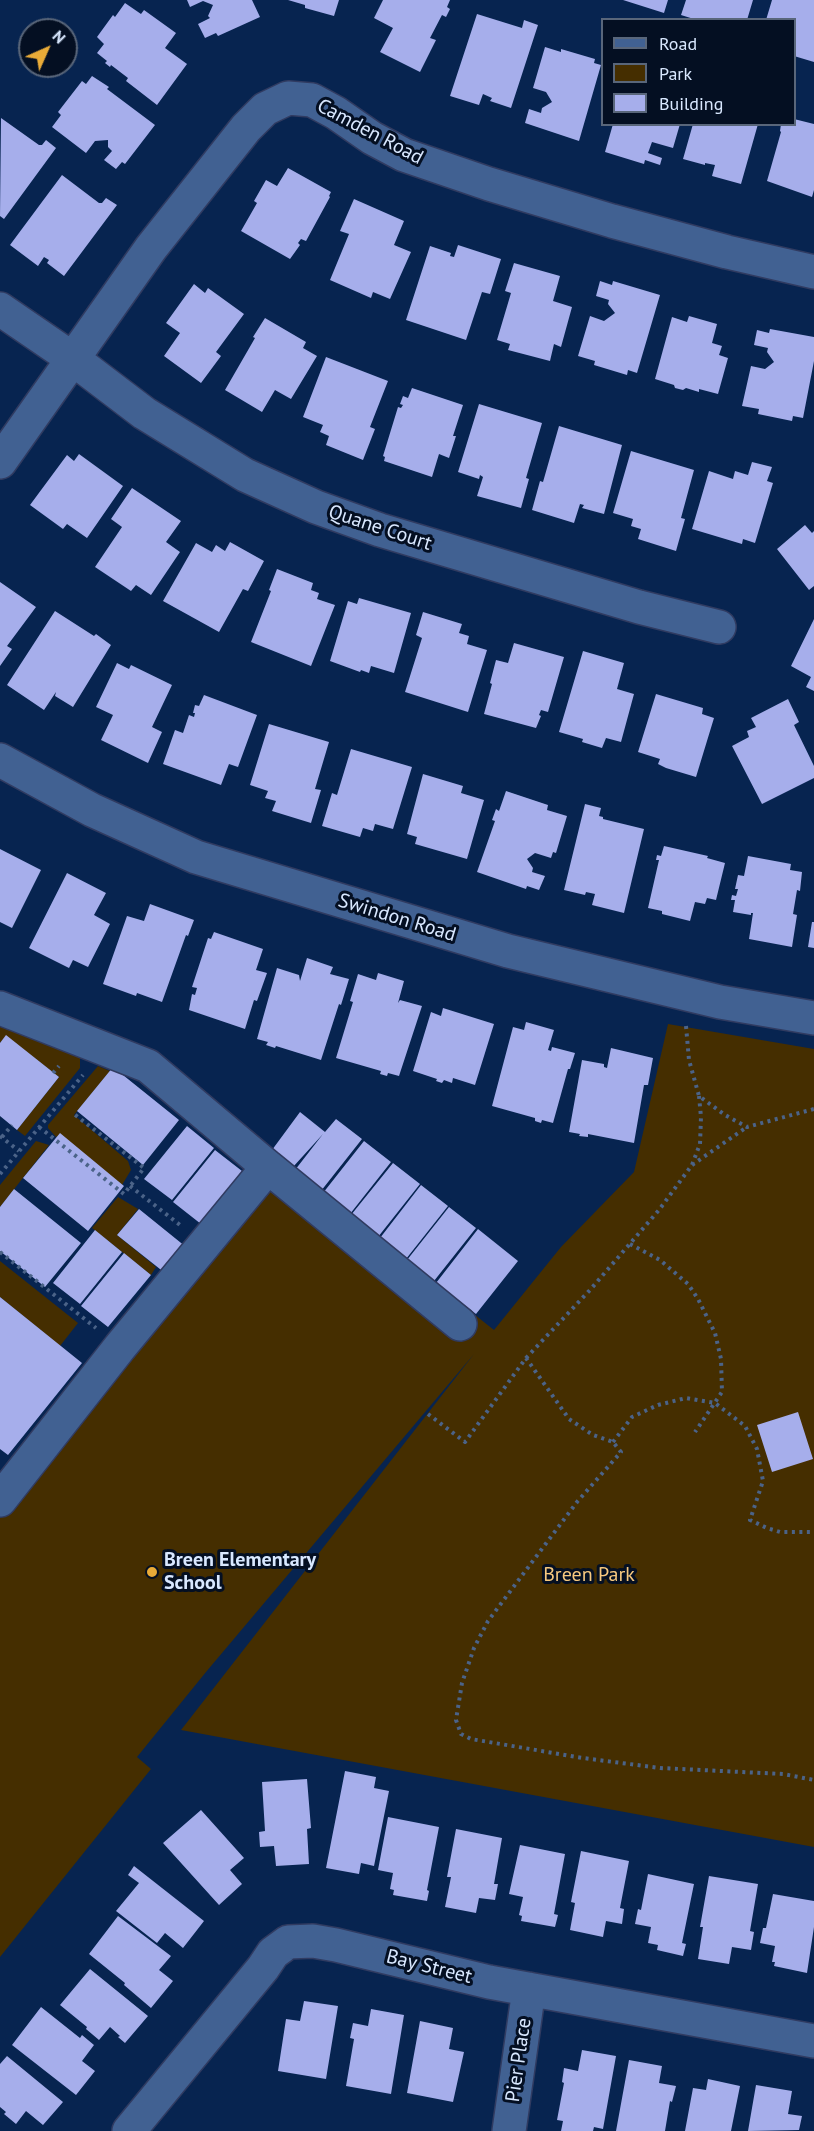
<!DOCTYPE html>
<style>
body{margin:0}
#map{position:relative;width:814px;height:2131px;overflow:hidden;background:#072450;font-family:"PT Sans",sans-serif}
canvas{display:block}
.legend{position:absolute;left:601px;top:18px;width:195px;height:108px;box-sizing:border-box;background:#040f22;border:2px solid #59667a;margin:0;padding:8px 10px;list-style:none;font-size:18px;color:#d9e8ff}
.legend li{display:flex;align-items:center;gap:12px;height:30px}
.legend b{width:30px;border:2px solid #59667a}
.north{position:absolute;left:18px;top:18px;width:60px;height:60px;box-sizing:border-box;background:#040f22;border:2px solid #59667a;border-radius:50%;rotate:45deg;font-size:16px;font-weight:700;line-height:24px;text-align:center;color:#d9e8ff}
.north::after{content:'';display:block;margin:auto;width:21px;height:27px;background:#e9ab38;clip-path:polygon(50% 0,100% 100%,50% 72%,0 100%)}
</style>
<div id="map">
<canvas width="814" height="2131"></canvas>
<ul class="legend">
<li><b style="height:8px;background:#416192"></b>Road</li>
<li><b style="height:16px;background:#452e00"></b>Park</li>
<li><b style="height:16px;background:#a6aeeb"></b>Building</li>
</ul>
<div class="north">N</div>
</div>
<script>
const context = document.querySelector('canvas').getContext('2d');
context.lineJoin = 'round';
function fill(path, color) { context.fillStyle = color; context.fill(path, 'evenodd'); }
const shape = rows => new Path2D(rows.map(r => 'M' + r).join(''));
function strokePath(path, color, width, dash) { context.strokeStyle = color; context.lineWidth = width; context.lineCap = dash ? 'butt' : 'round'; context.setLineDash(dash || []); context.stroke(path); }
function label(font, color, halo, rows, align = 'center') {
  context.font = font + ' "PT Sans",sans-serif'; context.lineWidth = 6; context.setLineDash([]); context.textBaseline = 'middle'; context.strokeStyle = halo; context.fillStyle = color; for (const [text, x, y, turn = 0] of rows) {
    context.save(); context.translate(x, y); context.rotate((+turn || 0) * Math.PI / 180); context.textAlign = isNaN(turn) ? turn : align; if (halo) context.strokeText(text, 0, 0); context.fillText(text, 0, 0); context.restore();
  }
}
const green = shape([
 [0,1024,80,1056,80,1068,25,1136,17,1130,59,1077,6,1036,0,1043],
 [668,1024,814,1049,814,1847,181,1730,474,1354,206,1672,137,1757,151,1769,0,1957,0,1481,267,1150,494,1330,561,1247,634,1172],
 [98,1066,110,1071,74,1115,128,1161,131,1170,122,1185,60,1134,56,1137,48,1128,48,1125],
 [36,1141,49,1145,0,1207,0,1185],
 [118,1197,138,1209,117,1235,156,1267,151,1275,92,1228],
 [0,1261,78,1323,60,1346,0,1297]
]);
const building = shape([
 [187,0,252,0,260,17,218,36,216,33,205,38,198,24,210,18,208,16,213,5,203,1,190,7],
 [288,0,339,0,334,16,305,8,305,5],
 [383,0,450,0,447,7,450,9,446,17,442,15,430,38,436,40,420,72,380,52,393,28,374,18],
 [623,0,668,0,664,13],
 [686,0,753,0,747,20,697,20,681,15],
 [772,0,814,0,814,62,794,56,794,20,766,20],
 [125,3,141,14,144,10,176,33,165,48,187,64,157,105,126,81,128,78,111,65,110,67,105,63,107,61,97,53,104,44,97,37,113,15,115,17],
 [477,14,522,28,524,20,538,25,511,108,490,101,492,98,483,94,479,105,450,96],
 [545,47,561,52,561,49,595,59,594,63,601,65,579,141,525,123,529,109,541,113,542,108,552,102,546,92,533,88],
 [92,76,109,87,107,89,155,125,125,164,122,162,116,169,104,160,112,151,108,147,108,140,95,141,86,153,52,127,61,115,58,112,82,81,86,84],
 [1,118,39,145,42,145,46,140,56,148,4,219,0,216],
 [794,119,814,124,814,190,812,197,767,181,781,132,780,131,781,124,794,124],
 [613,124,680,124,673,148,652,142,648,153,662,158,660,165,645,160,644,164,605,152],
 [693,124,758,124,741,184,712,176,715,165,705,163,705,165,683,159],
 [288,168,331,192,329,196,330,197,306,241,301,239,298,243,300,245,290,259,241,231,257,203,254,201,266,180,277,186],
 [62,175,99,203,102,203,106,198,117,205,64,276,47,263,49,260,44,257,38,266,10,245],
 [354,199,404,221,394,245,411,252,390,299,373,292,371,298,330,280,349,234,340,231],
 [458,245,501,259,490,294,482,292,466,340,406,320,430,246,451,253,450,256,454,257],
 [514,263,560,276,553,301,572,307,561,347,554,344,550,361,508,350,510,344,497,340,511,293,505,291],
 [600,281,612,285,613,281,660,295,637,373,628,370,627,375,594,365,595,361,578,356,590,316,604,321,615,313,608,304,609,300,596,296],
 [194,284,205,293,208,288,244,314,216,352,221,356,201,383,164,356,180,333,166,323],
 [689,316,717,324,712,343,722,346,719,355,728,358,718,394,699,389,699,392,686,388,683,390,675,388,674,385,655,379,672,317,687,322],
 [265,318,306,342,303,348,317,356,291,399,275,390,262,412,225,390,255,338,253,337],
 [770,329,814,337,814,361,803,418,793,416,792,421,758,414,759,409,742,406,751,366,765,369,774,362,767,352,768,348,754,345,757,330,769,333],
 [326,357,388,381,370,427,375,429,363,460,326,445,329,436,320,432,323,425,303,417],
 [412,388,463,405,453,436,456,436,449,458,439,454,432,477,384,461,385,457,383,456,398,407,401,408,403,405,400,404,403,396,408,398],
 [479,404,542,423,526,478,529,479,521,508,477,496,483,477,480,475,479,479,458,472],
 [559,426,622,445,604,514,582,508,584,505,580,504,574,523,532,510,540,481,543,482],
 [631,451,694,470,681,518,685,519,676,551,638,539,641,529,631,526,633,519,613,513],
 [79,454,123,486,87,538,67,524,63,529,30,505,67,455,74,461],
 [752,462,772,467,767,481,773,483,755,543,743,539,742,544,692,529,709,471,733,479,735,471,748,475],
 [132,488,181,521,166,542,180,552,151,595,136,585,131,591,95,567,122,527,111,519],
 [805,525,812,533,814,531,814,586,809,590,777,549],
 [230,542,264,561,248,591,243,589,219,632,163,601,196,543,212,552,216,545,225,551],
 [277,569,313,583,311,590,319,593,317,599,335,605,311,666,251,642,271,591,269,590],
 [0,582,36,607,7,646,12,649,0,666],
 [359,598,411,613,394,673,371,666,369,673,361,670,360,672,330,661,348,601,357,604],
 [55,611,94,636,96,634,111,645,73,707,55,696,56,692,44,710,7,685],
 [423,612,462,624,459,633,469,636,467,644,487,650,468,712,405,692,422,638,416,635],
 [814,619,814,691,806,687,811,677,791,666],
 [514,643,564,657,548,712,541,710,539,715,541,716,536,728,484,714,492,684,490,683,496,660,508,663],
 [583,651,624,663,617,689,634,694,621,742,606,738,602,748,582,742,583,739,559,732],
 [117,663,129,669,131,665,172,685,152,727,162,732,148,763,101,740,113,715,96,707],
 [656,694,703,708,702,714,714,718,696,777,666,768,658,764,660,759,638,752],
 [204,695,257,715,238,767,229,764,221,785,163,764,175,730,183,733,189,715,194,717,195,713,193,713,195,705,199,706],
 [788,699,799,722,794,725,814,766,814,778,762,804,732,746,749,737,747,731,756,727,751,718],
 [269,724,329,742,315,789,321,790,311,823,272,811,276,801,265,798,268,791,250,785],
 [351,749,412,767,393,829,375,824,373,831,363,828,360,837,322,826,332,793,337,795],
 [423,774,463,786,461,793,484,800,467,859,415,844,417,837,407,834],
 [506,791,548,805,547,810,567,816,556,853,553,852,551,858,535,853,527,859,533,868,532,872,545,876,539,890,527,886,526,889,477,872,495,821,492,820,496,809,499,811],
 [585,804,601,808,599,816,603,817,603,819,644,829,624,913,592,905,595,894,586,892,585,895,564,890],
 [664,846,708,856,707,858,725,863,716,900,707,898,705,904,695,902,690,921,662,914,662,911,648,908,659,860,656,860,657,855,661,856],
 [0,849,41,870,12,928,0,922],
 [748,856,791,864,790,870,802,872,800,891,797,890,793,914,797,915,792,947,749,939,753,913,751,913,751,915,733,912,735,900,731,900,732,895,736,896,738,889,735,889,738,875,744,876],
 [67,873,106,893,94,915,110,924,88,967,73,960,69,968,29,948],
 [150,904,194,920,188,936,186,935,162,1002,137,993,136,996,103,984,127,916,144,921],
 [812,922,814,922,814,948,808,947],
 [214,932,263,949,256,970,267,973,257,1001,254,1000,245,1029,189,1010,192,994,195,995,197,988,192,987,208,938,211,939],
 [307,958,333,967,330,974,349,979,341,1005,339,1004,321,1060,276,1046,275,1048,266,1045,268,1042,257,1039,277,968,299,975,300,981],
 [378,973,404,981,398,1003,400,1000,422,1006,399,1076,388,1073,387,1076,380,1074,381,1071,336,1058,353,1002,350,1001,358,974,376,980],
 [443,1008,494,1024,475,1085,453,1078,452,1083,444,1080,442,1083,436,1081,437,1079,413,1071,431,1012,441,1016],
 [526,1022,554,1030,548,1050,551,1051,552,1047,575,1053,570,1069,568,1069,553,1123,542,1120,541,1123,535,1121,535,1118,492,1106,513,1027,524,1030],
 [6,1035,59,1077,17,1130,0,1116,0,1043],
 [611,1048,653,1058,648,1085,644,1085,634,1143,588,1134,588,1137,579,1136,580,1134,569,1132,582,1060,604,1064,604,1067,607,1068],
 [113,1067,179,1120,143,1165,77,1111],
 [300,1112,325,1132,336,1119,362,1139,321,1191,295,1170,323,1134,293,1167,272,1150],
 [187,1126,214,1148,172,1200,144,1179],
 [60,1133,124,1186,88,1231,23,1178],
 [364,1141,391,1162,350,1214,323,1193],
 [215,1150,242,1171,201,1224,173,1202],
 [393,1163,420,1184,378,1237,351,1215],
 [421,1185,448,1206,406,1259,380,1238],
 [14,1189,81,1243,45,1287,0,1251,0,1207],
 [449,1207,476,1228,434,1281,407,1260],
 [139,1209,191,1251,170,1277,117,1235],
 [478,1229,518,1261,476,1314,436,1283],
 [95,1230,122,1252,80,1304,53,1283],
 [124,1253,151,1275,108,1327,81,1306],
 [0,1297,82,1363,8,1455,0,1449],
 [798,1412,813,1459,772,1472,757,1425],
 [345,1771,376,1777,374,1788,389,1791,374,1866,361,1863,359,1874,326,1868],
 [307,1779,311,1828,307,1829,309,1864,276,1866,274,1846,260,1847,259,1832,265,1831,262,1782],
 [201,1810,244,1858,230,1870,242,1884,219,1905,163,1843],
 [388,1817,439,1827,427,1890,429,1891,427,1901,393,1895,394,1890,390,1889,393,1873,378,1870],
 [456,1829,502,1838,494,1884,498,1884,495,1900,479,1898,476,1913,445,1907,451,1877,447,1877],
 [520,1845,565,1854,554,1914,558,1915,555,1927,521,1921,522,1916,519,1915,523,1897,509,1894],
 [581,1851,629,1861,620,1908,624,1909,622,1924,606,1921,603,1937,570,1930,575,1903,571,1902],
 [134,1866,204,1921,183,1948,165,1933,157,1943,116,1911,139,1883,128,1875],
 [648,1874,694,1884,682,1943,686,1944,683,1956,657,1950,658,1945,648,1943,651,1927,635,1924,638,1909,641,1910],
 [709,1876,758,1884,750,1931,754,1932,751,1950,732,1947,729,1964,698,1959,703,1927,700,1927],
 [773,1894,814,1901,814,1927,807,1973,774,1966,775,1962,772,1962,775,1946,760,1943,763,1928,766,1928],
 [118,1916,171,1956,159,1970,173,1981,151,2008,124,1985,125,1983,89,1954],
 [90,1969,148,2016,125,2043,118,2037,120,2036,110,2027,99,2040,86,2029,87,2027,60,2005],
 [304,2001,338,2006,326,2079,278,2071,286,2019,300,2021],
 [41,2007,80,2038,82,2035,94,2045,82,2061,95,2071,76,2095,12,2045],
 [371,2009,404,2015,391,2094,346,2086,354,2039,350,2038,353,2023,368,2026],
 [420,2021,453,2028,449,2049,464,2052,453,2102,407,2093],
 [582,2050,616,2056,603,2129,594,2127,593,2131,561,2131,563,2121,557,2120,564,2083,562,2082,564,2068,578,2071],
 [7,2056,63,2102,43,2125,26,2111,16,2124,4,2114,6,2112,0,2107,0,2064],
 [629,2060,662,2066,659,2083,676,2086,672,2102,670,2101,665,2131,616,2131],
 [708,2079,740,2086,731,2131,685,2131,693,2088,706,2090],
 [756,2085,792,2091,788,2114,802,2116,799,2130,748,2131]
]);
const path = shape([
 [686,1026,689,1060,699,1096,725,1115,747,1127,814,1109],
 [53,1073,59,1066],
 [39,1127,124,1194,144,1168,74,1114],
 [0,1136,19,1151],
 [2,1137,12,1125],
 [692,1165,747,1127],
 [0,1174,83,1075],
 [130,1186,180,1225],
 [630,1244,660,1260,688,1284,698,1299,715,1333,721,1359,722,1392,695,1432],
 [0,1252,96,1328],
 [526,1358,590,1290,659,1210,692,1165,700,1144,701,1117,699,1096],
 [428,1414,465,1442,526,1358,569,1419,593,1435,613,1442,621,1452,577,1502,488,1621,474,1648,462,1683,456,1720,461,1734,471,1739,583,1758,660,1768,783,1774,814,1780],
 [613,1442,632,1417,658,1405,686,1398,715,1403,745,1426,757,1449,763,1481,750,1520,767,1528,780,1532,814,1532]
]);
const minor = shape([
 [0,309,73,359,144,413,245,475,316,507,380,530,639,607,719,627],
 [0,462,151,248,246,128,265,109,288,98,312,100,336,113,372,138,404,155,489,184,612,221,727,252,814,272],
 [0,760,92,810,196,857,508,951,720,1002,814,1018],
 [0,1008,148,1066,268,1167,120,1347,0,1500],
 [268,1167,460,1324],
 [129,2131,263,1968,273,1953,288,1942,313,1941,336,1945,489,1982,814,2041],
 [509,2131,529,1989]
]);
const markers = [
 [152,1572,6,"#e9ab38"]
];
const streetNames = [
 ["Camden Road",370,132,28],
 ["Quane Court",380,528,18],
 ["Swindon Road",397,918,17],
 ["Bay Street",429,1967,14],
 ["Pier Place",519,2060,-82]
];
const poiNames = [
 ["Breen Elementary",164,1560],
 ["School",164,1583]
];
const parkNames = [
 ["Breen Park",589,1575]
];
fill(green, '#452e00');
fill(building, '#a6aeeb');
strokePath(minor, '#303b61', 36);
strokePath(path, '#4b6388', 4, [3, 4.5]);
strokePath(minor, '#416192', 33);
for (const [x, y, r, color] of markers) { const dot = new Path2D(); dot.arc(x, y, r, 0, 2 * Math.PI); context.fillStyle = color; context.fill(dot); strokePath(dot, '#040f22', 2); }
label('20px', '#d9e8ff', '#040f22', streetNames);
label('bold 20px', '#d9e8ff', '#040f22', poiNames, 'left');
label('20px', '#f7c97f', '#040f22', parkNames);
</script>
